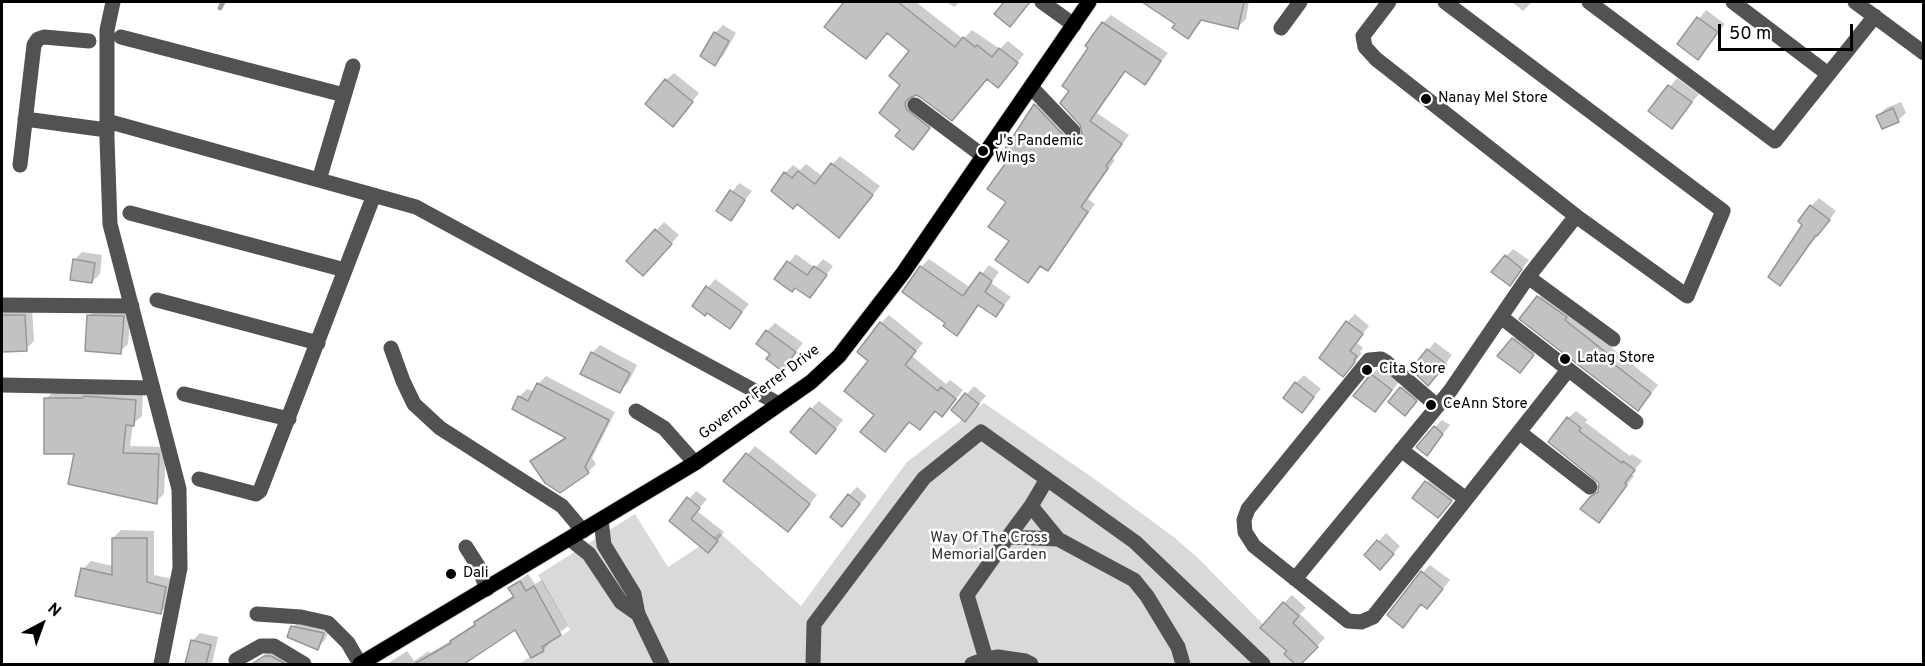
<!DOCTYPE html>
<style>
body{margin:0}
#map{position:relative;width:1925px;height:666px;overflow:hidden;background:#fff;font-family:Overpass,sans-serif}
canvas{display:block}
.frame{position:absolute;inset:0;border:3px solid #000;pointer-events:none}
.north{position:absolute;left:12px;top:594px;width:60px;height:60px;-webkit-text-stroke:4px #fff;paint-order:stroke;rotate:41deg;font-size:16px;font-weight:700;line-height:24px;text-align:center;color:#000}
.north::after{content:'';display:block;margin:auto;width:21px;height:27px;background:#000;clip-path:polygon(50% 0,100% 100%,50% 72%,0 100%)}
.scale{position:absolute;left:1718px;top:24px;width:135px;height:27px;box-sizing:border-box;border:3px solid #000;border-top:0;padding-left:8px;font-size:18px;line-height:21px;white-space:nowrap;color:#000;-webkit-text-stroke:4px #fff;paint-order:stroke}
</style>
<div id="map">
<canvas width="1925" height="666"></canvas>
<div class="frame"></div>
<div class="north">N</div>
<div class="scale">50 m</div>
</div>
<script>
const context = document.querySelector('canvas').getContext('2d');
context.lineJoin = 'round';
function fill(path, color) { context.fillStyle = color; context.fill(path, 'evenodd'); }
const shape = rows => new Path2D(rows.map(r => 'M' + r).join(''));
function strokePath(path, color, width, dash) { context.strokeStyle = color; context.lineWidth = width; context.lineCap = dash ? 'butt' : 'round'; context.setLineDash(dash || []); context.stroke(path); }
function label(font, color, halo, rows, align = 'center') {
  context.font = font + ' Overpass,sans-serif'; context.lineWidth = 5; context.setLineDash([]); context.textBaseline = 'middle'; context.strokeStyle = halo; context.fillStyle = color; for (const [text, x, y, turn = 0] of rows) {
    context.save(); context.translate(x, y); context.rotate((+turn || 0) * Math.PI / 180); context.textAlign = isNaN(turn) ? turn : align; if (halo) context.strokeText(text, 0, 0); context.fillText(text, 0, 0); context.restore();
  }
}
const green = shape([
 [984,403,1096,480,1175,538,1199,559,1302,664,519,664,570,630,538,575,635,514,668,567,720,533,801,606,907,462]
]);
const shadow = shape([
 [847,2,916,2,963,39,972,30,1000,49,1008,41,1024,54,1005,78,987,78,913,95,914,101,936,120,921,140,902,130,902,85,911,50,888,32,826,26],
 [947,2,960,2,954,7],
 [1145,2,1249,2,1246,19,1238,27,1203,19,1188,37,1177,24],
 [1512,2,1532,2,1523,11],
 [1706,10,1725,24,1698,58,1679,44],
 [1111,15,1168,53,1144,83,1126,70,1097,113,1129,135,1112,158,1115,160,1088,199,1095,204,1085,218,1055,261,1047,269,1042,265,1028,281,1011,241,1008,202,1012,157,1005,152,1035,105,1043,98,1074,131,1084,133,1071,90,1103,23],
 [723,25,736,33,723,56,715,64,715,33],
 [674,73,699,93,680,117,666,80],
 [1677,78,1699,94,1672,127,1651,111],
 [1901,102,1906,113,1898,120,1878,116,1886,108],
 [840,156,880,186,839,236,785,173,793,165,800,170,806,164,822,176],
 [739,183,752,191,730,219,718,210],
 [1819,198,1836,211,1780,284,1811,206],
 [664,222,679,235,651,266,628,261],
 [1513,249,1529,260,1510,284,1506,256],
 [82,252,102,255,100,274,92,282,74,260],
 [796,254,815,268,823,259,833,266,817,288,796,286,776,278],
 [929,259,971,288,989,265,999,272,991,283,1011,297,996,315,980,304,957,334,947,322,921,267],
 [715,279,749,304,730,327,708,312,694,306],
 [1546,289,1614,345,1612,348,1658,385,1638,409,1521,318],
 [2,302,32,308,34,341,26,349,2,350],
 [97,308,131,308,128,344,120,352,89,316],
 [1355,314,1369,326,1356,342,1363,348,1360,352,1362,353,1351,367,1347,322],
 [889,315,923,343,912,356,946,384,950,380,963,390,950,407,936,410,910,421,876,414,870,361,881,323],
 [775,323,803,343,782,369,772,354,767,331],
 [1520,331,1540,346,1527,363,1513,339],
 [1435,342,1452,355,1436,376,1428,350],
 [600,345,637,365,628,383,620,391,592,353],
 [1379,367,1399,382,1382,403,1372,375],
 [1304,375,1321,389,1302,411,1296,383],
 [546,376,615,412,592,458,596,464,588,472,532,462,540,454,566,436,514,409,519,397,527,389,534,392,538,384],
 [1409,380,1423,393,1413,406,1401,388],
 [974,386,986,396,965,420,953,410],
 [54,391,143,392,142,416,133,424,130,446,166,447,164,494,156,502,76,452,46,399],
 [819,401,843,420,816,452,811,409],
 [1576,411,1588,420,1585,422,1630,456,1632,454,1642,461,1631,474,1634,476,1599,521,1591,498,1600,489,1600,482,1568,418],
 [1442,420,1450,425,1427,454,1435,427],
 [755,446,817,495,795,523,725,481],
 [1434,474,1459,492,1446,508,1414,498],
 [857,487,867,496,842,525,849,495],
 [696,491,707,499,697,511,724,532,716,543,671,521],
 [121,530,154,531,154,575,173,579,168,605,160,613,83,569,91,561,113,566,113,538],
 [1386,533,1400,546,1388,560,1366,555],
 [1430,565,1450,580,1435,599,1422,603,1403,626,1423,572],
 [528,574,535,584,542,580,568,626,550,640,551,642,543,650,516,628,464,663,465,664,387,664,407,651,414,661,429,651,430,653,452,640,476,623,484,615,514,595,510,588],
 [1292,595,1306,608,1300,614,1325,638,1299,664,1286,654,1289,651,1284,603],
 [301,619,331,626,325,640,317,648,293,627],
 [200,633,218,637,212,664,186,664,192,641],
 [273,648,297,664,253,664]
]);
const stream = shape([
 [220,8,223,2]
]);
const building = shape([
 [844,2,898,2,955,47,963,37,975,47,977,45,992,57,999,48,1018,63,998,88,987,79,952,121,920,97,916,95,908,99,905,103,906,109,930,128,913,150,895,136,900,130,879,113,900,85,889,76,909,51,887,33,866,59,824,27,844,2],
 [1004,2,1030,2,1010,27,994,14,1004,2],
 [1142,2,1244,2,1238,29,1201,20,1188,39,1172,28,1175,24,1142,2],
 [1697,17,1718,32,1698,60,1677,44,1697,17],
 [1102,22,1161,61,1145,85,1125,71,1090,121,1122,144,1106,166,1108,168,1081,207,1088,212,1048,271,1040,266,1028,283,995,260,1009,241,988,227,1006,202,987,189,1010,157,1003,152,1034,104,1066,138,1075,141,1080,138,1082,133,1080,125,1060,103,1069,91,1062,86,1088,48,1085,46,1102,22],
 [714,32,729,41,715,66,700,56,714,32],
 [665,79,693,102,673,127,645,104,665,79],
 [1668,85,1692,102,1672,129,1648,111,1668,85],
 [1893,108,1899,122,1882,129,1876,116,1893,108],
 [831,163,873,195,839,238,797,204,793,209,771,191,784,172,792,178,798,171,815,184,831,163],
 [730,190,745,200,731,221,716,211,730,190],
 [1810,205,1830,220,1817,236,1816,235,1780,286,1768,277,1802,225,1798,221,1810,205],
 [655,229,672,244,643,276,626,261,655,229],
 [1505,255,1522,269,1510,286,1491,272,1505,255],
 [73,259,95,263,92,283,70,280,73,259],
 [787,261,807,275,814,266,827,275,810,298,795,288,792,292,774,279,787,261],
 [920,266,963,296,980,272,992,281,985,292,1004,305,996,317,978,305,957,336,943,326,945,323,902,292,920,266],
 [706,286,742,312,730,329,707,313,705,316,692,306,706,286],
 [1537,296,1567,317,1565,320,1608,354,1605,357,1651,393,1638,411,1519,319,1537,296],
 [2,315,25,315,27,351,2,352,2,315],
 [87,315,124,316,121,354,85,351,87,315],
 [1346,321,1363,334,1350,351,1357,356,1354,360,1355,362,1343,377,1319,358,1346,321],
 [880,322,916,351,905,365,938,391,941,387,956,399,942,417,935,411,920,430,909,422,885,452,860,432,874,415,844,391,868,361,857,352,880,322],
 [766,330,796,352,782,371,766,359,770,354,756,344,766,330],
 [1512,338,1534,355,1520,373,1497,356,1512,338],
 [1427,349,1446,364,1428,386,1411,369,1427,349],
 [591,352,630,373,620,393,580,374,591,352],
 [1371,374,1392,390,1375,412,1353,396,1371,374],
 [1295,382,1314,397,1302,413,1283,398,1295,382],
 [537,383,609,420,585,467,589,473,560,493,545,483,530,461,566,438,512,409,518,396,528,401,537,383],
 [1400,387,1417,401,1405,416,1388,402,1400,387],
 [965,393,979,404,965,422,951,410,965,393],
 [84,396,136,400,134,426,126,425,123,453,159,454,157,504,68,484,74,454,44,454,44,398,83,398,84,396],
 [810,408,836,429,816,454,790,432,810,408],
 [1567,417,1581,428,1579,431,1622,463,1623,461,1635,470,1625,483,1627,485,1599,523,1580,509,1590,497,1598,492,1599,483,1548,442,1567,417],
 [1434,426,1443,434,1427,456,1416,447,1434,426],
 [746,453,810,504,788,532,723,481,746,453],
 [1425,481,1452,501,1438,518,1412,498,1425,481],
 [848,494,860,504,842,527,830,517,848,494],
 [687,497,700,508,691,519,718,541,708,553,669,521,687,497],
 [112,538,147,538,147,582,166,587,161,614,75,596,81,568,112,575,112,538],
 [1377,540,1394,554,1380,570,1364,555,1377,540],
 [1421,571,1443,589,1427,609,1421,604,1403,628,1387,615,1421,571],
 [520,581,526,591,534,586,561,635,542,647,544,651,531,658,515,630,464,664,414,664,451,643,450,641,475,625,474,622,514,597,508,588,520,581],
 [1283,602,1299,616,1293,623,1318,647,1301,664,1295,664,1284,654,1287,651,1260,628,1283,602],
 [291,626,324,633,318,650,287,637,291,626],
 [191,640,211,645,206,664,185,664,191,640],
 [264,656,271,656,286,664,252,664,264,656]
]);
const minor = shape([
 [113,2,107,30,107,139,110,224,179,489,180,568,161,664],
 [1042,2,1074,25],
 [1389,2,1363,36,1365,47,1376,59,1576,216,1687,296,1723,211,1445,2],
 [1589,2,1775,141,1875,16],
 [1733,2,1828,74],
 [1855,2,1924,53],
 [1281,28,1300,2],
 [121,37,344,95],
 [1031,87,1073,131],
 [915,105,983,156],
 [25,119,107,130],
 [107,121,416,207,779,404],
 [20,165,34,45,38,39,44,37,89,41],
 [319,180,353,66],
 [130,213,345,270],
 [1528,277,1613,339],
 [157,300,318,343],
 [2,305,132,306],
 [1501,317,1636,422],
 [391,348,403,381,414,404,440,428,562,506,583,531],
 [2,385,153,388],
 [184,394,289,419],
 [1437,406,1386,362,1381,359,1369,360,1248,509,1244,520,1245,532,1254,546,1348,621,1361,622,1373,617,1568,370],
 [636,411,664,428,695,463],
 [1519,432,1590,487],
 [1401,450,1466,499],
 [199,479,256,494,260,491,374,195],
 [1047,479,1031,506,1058,539],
 [1008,537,1031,506],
 [570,539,589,554,621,602,638,614,634,594,604,545,601,520],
 [466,547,478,566,487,589],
 [1295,579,1450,391,1528,277,1576,216],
 [257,614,301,617,328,623,348,643,360,664],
 [638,614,662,664],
 [986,659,967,595,1008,537,1058,539,1134,580,1147,596,1178,647,1183,664],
 [236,660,261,646,274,646,304,664],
 [813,664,814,624,924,478,981,432,1135,542,1263,664],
 [972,664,986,659,998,657,1025,661,1031,664]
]);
const major = shape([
 [360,664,695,463,811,382,839,356,903,273,1089,2]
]);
const markers = [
 [1426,99,6,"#000"],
 [983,151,6,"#000"],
 [1565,359,6,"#000"],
 [1367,370,6,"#000"],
 [1431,405,6,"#000"],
 [451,574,6,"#000"]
];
const poiNames = [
 ["Nanay Mel Store",1438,99],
 ["J's Pandemic",995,142],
 ["Wings",995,159],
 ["Latag Store",1577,359],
 ["Cita Store",1379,370],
 ["CeAnn Store",1443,405],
 ["Dali",463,574]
];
const streetNames = [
 ["Governor Ferrer Drive",760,393,-37]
];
const parkNames = [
 ["Way Of The Cross",989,539],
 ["Memorial Garden",989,556]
];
fill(green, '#d9d9d9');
fill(shadow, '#0003');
strokePath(stream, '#a0a0a0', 5);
fill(building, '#c2c2c2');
strokePath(building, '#969696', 1.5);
strokePath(major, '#dbdbdb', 17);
strokePath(minor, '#525252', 15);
strokePath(major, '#000', 15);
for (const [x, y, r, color] of markers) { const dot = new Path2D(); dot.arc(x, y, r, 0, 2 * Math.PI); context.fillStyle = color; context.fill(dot); strokePath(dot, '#fff', 2); }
label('15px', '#000', '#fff', poiNames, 'left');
label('15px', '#000', '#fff', streetNames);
label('15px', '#303030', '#fff', parkNames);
</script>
